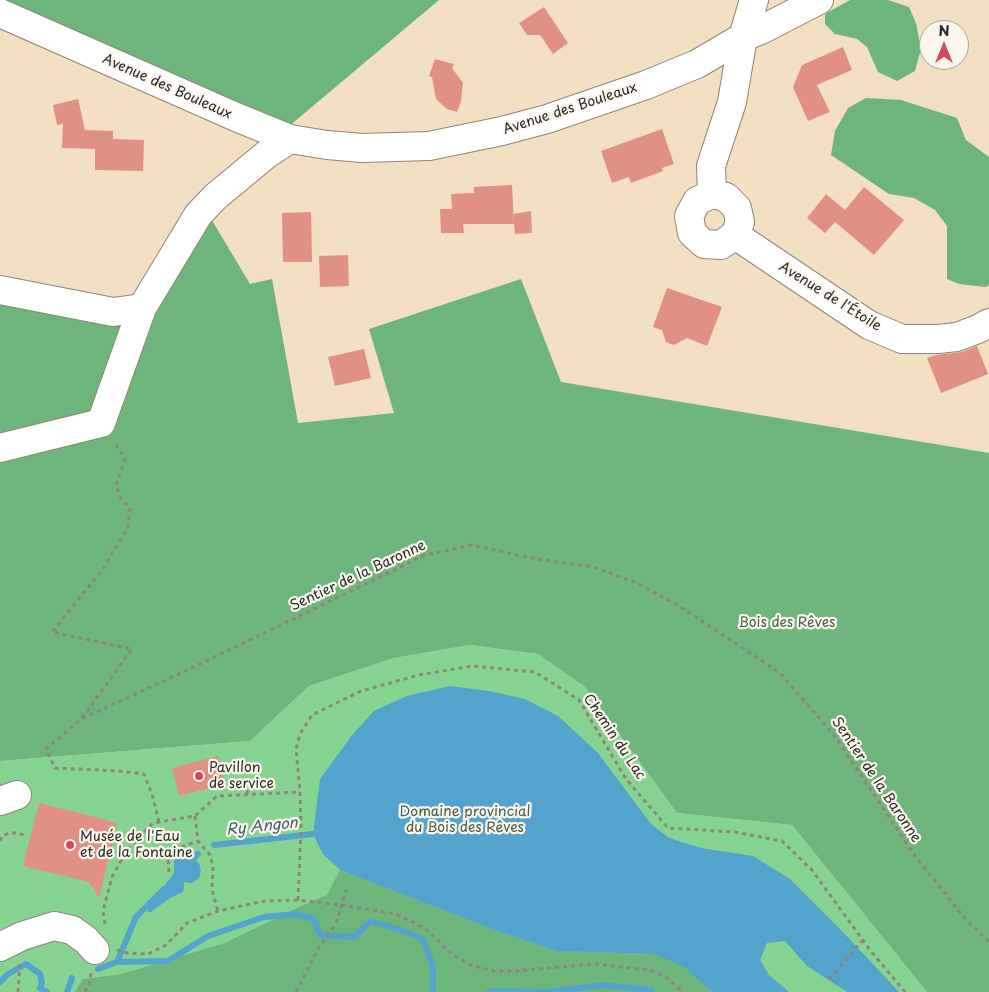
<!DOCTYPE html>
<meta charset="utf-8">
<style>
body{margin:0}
#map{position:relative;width:989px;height:992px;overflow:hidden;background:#f3dfc2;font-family:"Playpen Sans",sans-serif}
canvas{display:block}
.north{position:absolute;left:919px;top:20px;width:50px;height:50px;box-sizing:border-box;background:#fbf7ec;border:1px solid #a8a59f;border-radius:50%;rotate:0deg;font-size:14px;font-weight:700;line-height:20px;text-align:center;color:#2b2b2b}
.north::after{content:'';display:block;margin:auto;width:18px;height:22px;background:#d1495b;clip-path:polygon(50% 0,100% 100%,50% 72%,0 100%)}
</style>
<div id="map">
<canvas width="989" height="992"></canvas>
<div class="north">N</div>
</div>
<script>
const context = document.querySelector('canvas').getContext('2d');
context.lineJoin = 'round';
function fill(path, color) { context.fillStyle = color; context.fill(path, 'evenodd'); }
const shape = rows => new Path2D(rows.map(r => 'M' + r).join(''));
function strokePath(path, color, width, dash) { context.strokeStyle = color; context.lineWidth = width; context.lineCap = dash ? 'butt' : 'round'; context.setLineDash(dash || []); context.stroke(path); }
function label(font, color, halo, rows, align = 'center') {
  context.font = font + ' "Playpen Sans",sans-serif'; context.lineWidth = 4.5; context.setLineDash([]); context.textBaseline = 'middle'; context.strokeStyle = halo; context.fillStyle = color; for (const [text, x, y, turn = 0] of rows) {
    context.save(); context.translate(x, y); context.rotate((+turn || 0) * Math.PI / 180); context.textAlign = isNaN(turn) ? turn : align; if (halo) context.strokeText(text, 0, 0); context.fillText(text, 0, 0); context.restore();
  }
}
const green = shape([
 [470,645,538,654,585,687,677,813,792,825,927,992,0,992,0,761,250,741,309,686,394,658]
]);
const forest = shape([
 [0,0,439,0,288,127],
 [850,0,888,0,909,7,916,23,921,49,915,71,897,81,878,72,867,47,857,39,835,34,825,24,825,14],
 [866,98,901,100,957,118,966,140,989,157,989,285,986,287,959,284,947,279,947,226,935,210,914,198,889,194,831,155,835,131,848,108],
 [201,202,250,284,272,279,298,423,394,413,369,329,521,279,561,382,989,453,989,992,927,992,792,825,677,813,585,687,538,654,470,645,394,658,309,686,250,741,0,761,0,283,136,301],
 [340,870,492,929,557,951,653,954,684,967,712,992,75,992,83,979,122,974,225,943,299,907,327,895]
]);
const water = shape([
 [450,686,489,691,525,699,558,716,598,753,651,824,669,838,701,848,753,856,790,879,841,930,899,992,847,992,807,966,785,941,767,943,760,960,769,975,789,992,712,992,684,967,653,954,557,951,492,929,340,870,323,854,313,834,320,779,353,734,374,711,407,696],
 [186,851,189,857,199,863,201,871,199,878,192,883,184,882,184,886,183,892,170,898,151,912,147,912,150,905,174,873,174,861,179,854]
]);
const stream = shape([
 [214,845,313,834],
 [188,864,198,854],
 [117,962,168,961,208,936,264,917,296,914,314,919,320,935,354,937,371,921,401,930,423,939,433,966,433,992],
 [98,969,117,962,136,917,164,889],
 [0,982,8,974,26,964,40,974,42,983,40,988,47,992],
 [67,992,72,978],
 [489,992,492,991,548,992,603,985,651,990,651,992]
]);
const building = shape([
 [544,7,568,43,553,54,540,35,527,35,519,23],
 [843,47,852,70,817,85,830,112,808,121,793,87,802,65],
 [435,59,454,64,452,68,463,83,461,101,457,112,447,109,436,99,432,77,429,76],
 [78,99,85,130,113,131,113,139,144,140,143,171,95,170,95,149,62,148,63,124,57,125,53,105],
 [662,129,674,164,662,168,663,171,631,183,629,177,612,183,601,151],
 [512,185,514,224,463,224,464,233,441,233,440,209,452,209,451,194,474,193,474,187],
 [864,187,904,220,874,255,835,222,825,233,807,218,826,194,845,210],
 [531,211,532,233,515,234,513,214],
 [311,212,312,262,283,262,282,213],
 [348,255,349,286,320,287,319,256],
 [667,288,722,307,707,346,687,338,674,345,666,342,662,330,653,327],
 [977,346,988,374,941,393,927,358,936,355,962,352],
 [364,349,371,378,335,386,328,357],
 [218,756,225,784,179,796,172,768],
 [39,803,103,819,117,824,99,898,89,882,23,866]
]);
const path = shape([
 [82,718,132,649,52,632,103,569,128,527,130,508,122,500,116,486,125,458,114,442],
 [246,794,256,779,261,766],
 [195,816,198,841,210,855,213,867,212,890,218,911],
 [159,822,152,794,144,774,119,771,55,768,46,749,81,719,192,668,425,555,472,545,531,558,593,567,637,583,684,609,780,673,834,735,915,856,967,921,989,942],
 [0,841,2,836,10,833,18,833,27,836],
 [169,872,168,857,178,848,198,841],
 [298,900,301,830,300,792,296,749,300,734,312,715,361,691,419,675,472,666,535,672,579,700,626,779,668,828,734,832,782,841,812,870,870,950,905,992],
 [105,924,103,911,112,877,127,850,153,823,195,816,217,796,300,792],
 [117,950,127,953,148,954,166,945,187,923,218,911,265,901,298,900,341,905,395,914,413,922,427,930,452,954,470,965,494,971,517,971,594,964,649,970,666,977,683,992],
 [829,979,863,940],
 [18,992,20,964],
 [85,992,89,985,91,973],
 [296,992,319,947,336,924,347,887]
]);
const minor = shape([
 [0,13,236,117,290,139,327,145,362,148,429,146,502,131,547,119,646,85,697,64,743,37,761,30,819,0],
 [712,194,711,166,732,102,743,37,754,0],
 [712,194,726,197,737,208,740,222,735,235,721,245,704,244,692,233,689,216,697,201,712,194],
 [735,235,869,325,902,339,938,339,957,337,978,329,989,323],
 [0,290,113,312,142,308],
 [0,448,101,423,142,308,198,215,215,197,267,154,290,139],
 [0,801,17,795],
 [0,947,22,936,54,926,72,930,86,940,95,950]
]);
const markers = [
 [199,776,5,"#d1495b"],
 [70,845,5,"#d1495b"]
];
const streetNames = [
 ["Avenue des Bouleaux",167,87,24],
 ["Avenue des Bouleaux",570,109,-18],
 ["Avenue de l'Étoile",830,297,32],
 ["Sentier de la Baronne",358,576,-25],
 ["Chemin du Lac",614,737,56],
 ["Sentier de la Baronne",876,780,56]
];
const parkNames = [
 ["Bois des Rêves",787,623],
 ["Domaine provincial",465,812],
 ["du Bois des Rêves",465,828]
];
const poiNames = [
 ["Pavillon",209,768],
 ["de service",209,784],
 ["Musée de l'Eau",80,837],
 ["et de la Fontaine",80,853]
];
const waterNames = [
 ["Ry Angon",262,827,-6]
];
fill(green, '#87d391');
fill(forest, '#6db57b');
fill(water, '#53a3cd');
strokePath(stream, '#53a3cd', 6);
fill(building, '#e09184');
strokePath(minor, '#8f8576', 30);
strokePath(path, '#8f8576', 3, [4, 4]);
strokePath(minor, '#fff', 28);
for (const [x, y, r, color] of markers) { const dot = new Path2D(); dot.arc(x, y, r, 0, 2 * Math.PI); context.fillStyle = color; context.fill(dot); strokePath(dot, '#fbf7ec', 2); }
label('14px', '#2b2b2b', '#fbf7ec', streetNames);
label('14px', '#475d4a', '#fbf7ec', parkNames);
label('14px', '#2b2b2b', '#fbf7ec', poiNames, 'left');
label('italic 15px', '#3b5b6c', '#fbf7ec', waterNames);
</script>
